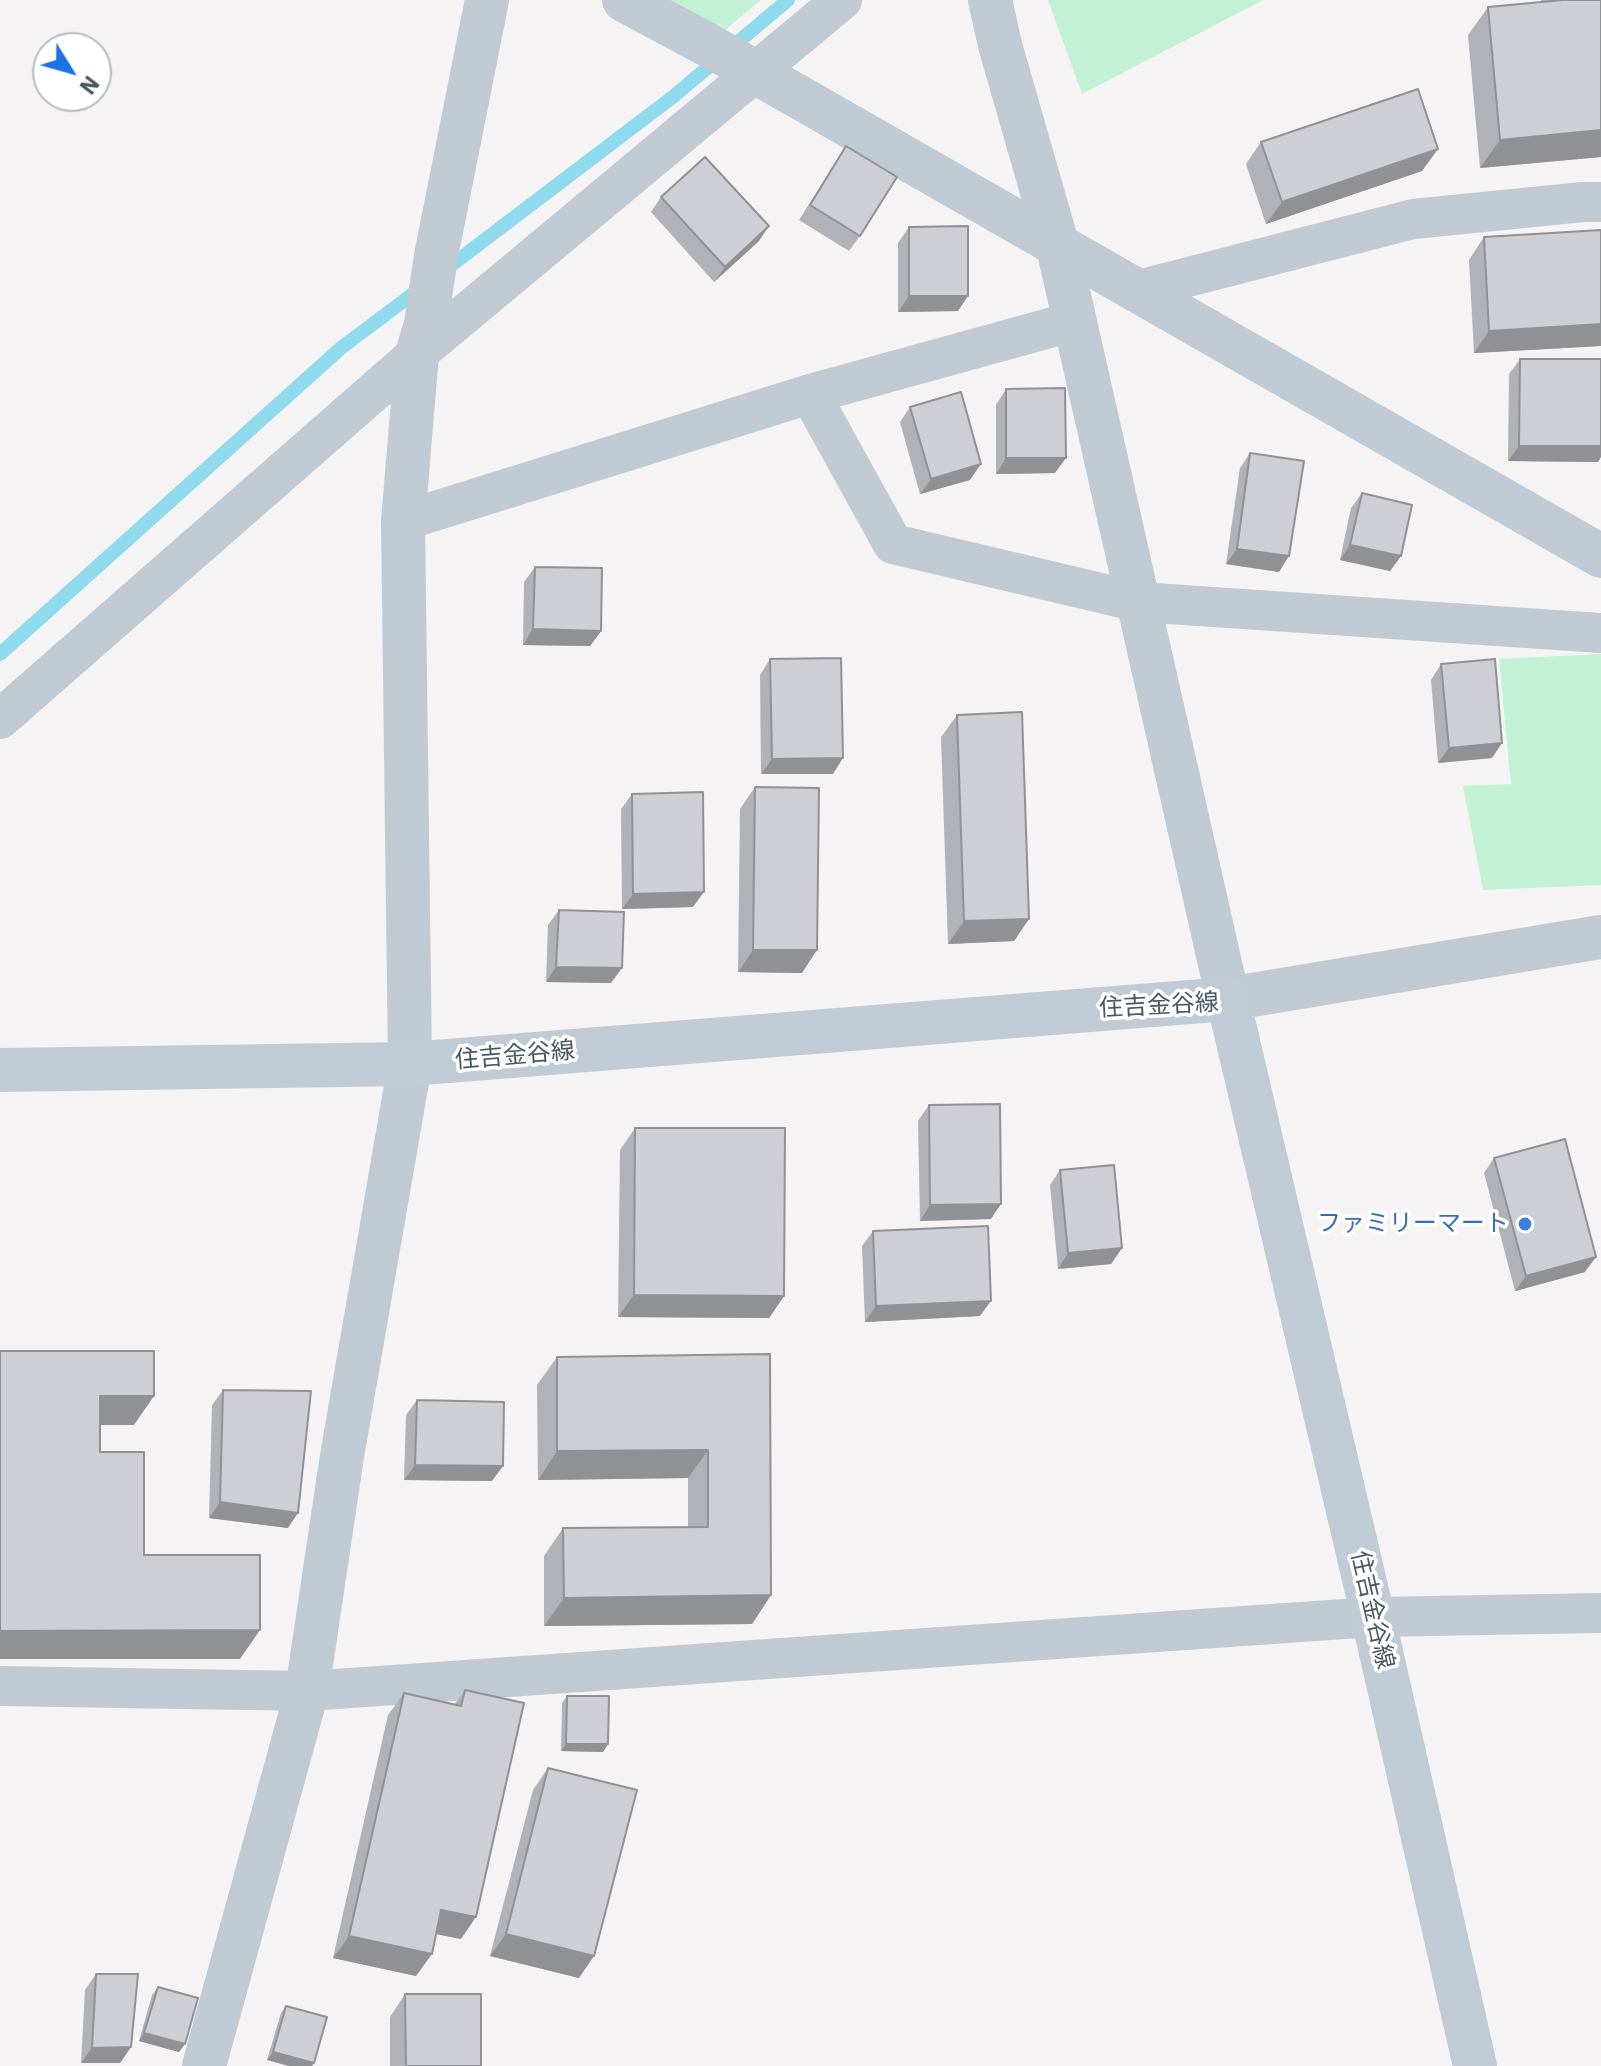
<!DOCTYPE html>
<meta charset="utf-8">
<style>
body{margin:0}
#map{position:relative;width:1601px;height:2066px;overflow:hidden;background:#f5f3f3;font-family:"IBM Plex Sans",sans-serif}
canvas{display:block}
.north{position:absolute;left:32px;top:32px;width:80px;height:80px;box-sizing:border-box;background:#fff;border:2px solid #b7bbc0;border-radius:50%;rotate:127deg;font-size:22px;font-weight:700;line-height:32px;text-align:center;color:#4a5661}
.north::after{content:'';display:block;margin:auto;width:28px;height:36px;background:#1a73e8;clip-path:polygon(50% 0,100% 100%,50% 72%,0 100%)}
</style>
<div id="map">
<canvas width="1601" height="2066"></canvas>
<div class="north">N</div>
</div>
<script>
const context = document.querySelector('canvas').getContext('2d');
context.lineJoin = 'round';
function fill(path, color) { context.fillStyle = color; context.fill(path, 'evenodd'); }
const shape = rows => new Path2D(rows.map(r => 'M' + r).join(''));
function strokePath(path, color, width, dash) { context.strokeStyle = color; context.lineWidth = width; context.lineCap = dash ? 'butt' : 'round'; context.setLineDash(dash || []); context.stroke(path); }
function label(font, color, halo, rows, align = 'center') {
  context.font = font + ' "IBM Plex Sans","Noto Sans JP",sans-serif'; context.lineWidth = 7; context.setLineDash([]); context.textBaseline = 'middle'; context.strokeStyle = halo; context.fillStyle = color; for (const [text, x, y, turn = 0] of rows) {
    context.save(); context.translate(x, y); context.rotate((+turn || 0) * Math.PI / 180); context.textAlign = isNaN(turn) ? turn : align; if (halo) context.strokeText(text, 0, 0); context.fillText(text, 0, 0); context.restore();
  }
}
const green = shape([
 [666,0,761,0,724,31],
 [1048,0,1263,0,1082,94],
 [1601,654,1601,885,1483,890,1463,786,1511,784,1499,659]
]);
const stream = shape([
 [445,270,674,96,788,0],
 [0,654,341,348,422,287]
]);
const minor = shape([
 [1138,290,1413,219,1583,202,1601,202],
 [810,394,1075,321],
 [403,521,810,394,893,544,1139,602,1601,633],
 [0,719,417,354,842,0],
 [0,1686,307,1691,1373,1617,1601,1613]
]);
const tertiary = shape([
 [624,0,708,45,1601,556],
 [990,0,1000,45,1058,247,1228,999,1601,937],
 [204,2066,307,1691,342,1456,410,1064,403,521,417,354,426,324,436,256,487,0]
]);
const secondary = shape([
 [0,1070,410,1064,1228,999,1373,1617,1475,2066]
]);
const wall = shape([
 [1541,0,1601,0,1601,157,1480,168,1468,35,1488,7,1541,2],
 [1261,142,1422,171,1266,224,1246,164],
 [846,146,860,236,849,251,799,220],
 [661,197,759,241,714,282,651,212],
 [909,227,958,311,898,312,898,243],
 [1601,230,1601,346,1474,353,1469,260,1484,237],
 [1520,359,1598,462,1508,461,1509,374],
 [1006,389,1055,473,996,474,996,405],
 [910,407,970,480,920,494,900,422],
 [1250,453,1279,572,1226,564,1240,468],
 [1362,493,1401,556,1390,571,1340,560,1351,508],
 [535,567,601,631,590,646,523,645,524,582],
 [770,659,833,774,761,774,760,675],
 [1441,664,1492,758,1438,763,1431,680],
 [957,715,1029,919,1014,941,948,944,941,737],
 [755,787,802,973,738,972,740,809],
 [632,794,693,907,622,909,621,809],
 [559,910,611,983,546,982,548,925],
 [929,1105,991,1219,920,1221,918,1121],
 [635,1128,784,1296,769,1318,618,1317,620,1150],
 [1494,1158,1585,1272,1515,1291,1484,1173],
 [1060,1170,1122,1248,1111,1264,1058,1269,1050,1185],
 [873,1231,980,1316,865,1322,862,1246],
 [770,1354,771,1595,752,1624,544,1626,544,1556,563,1528,688,1527,688,1478,538,1480,537,1385,557,1357],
 [223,1390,288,1528,209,1518,212,1405],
 [417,1400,492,1481,404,1480,406,1415],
 [465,1690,461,1939,436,1934,416,1976,333,1958,388,1715,404,1693,454,1705],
 [567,1696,608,1744,603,1752,561,1751,562,1703],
 [548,1768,579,1978,490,1956,533,1790],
 [96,1974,131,2047,120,2063,81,2063,85,1990],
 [158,1987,185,2044,179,2052,139,2041,152,1995],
 [405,1994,481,2066,390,2066,390,2017],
 [286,2006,312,2066,289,2066,267,2060,281,2013]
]);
const shadedWall = shape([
 [1601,130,1601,157,1480,168,1500,140],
 [1438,149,1422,171,1266,224,1282,202],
 [769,226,759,241,714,282,725,267],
 [909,296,968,296,958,311,898,312],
 [1601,324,1601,346,1474,353,1489,331],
 [1519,446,1601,446,1601,457,1598,462,1508,461],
 [1006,458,1066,458,1055,473,996,474],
 [981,464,970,480,920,494,931,479],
 [1350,545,1401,556,1390,571,1340,560],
 [1237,549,1289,556,1279,572,1226,564],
 [533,629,601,631,590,646,523,645],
 [1502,743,1492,758,1438,763,1449,748],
 [843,758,833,774,761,774,772,759],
 [704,892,693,907,622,909,633,894],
 [1029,919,1014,941,948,944,964,921],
 [753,950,817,950,802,973,738,972],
 [556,967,622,968,611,983,546,982],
 [1001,1204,991,1219,920,1221,930,1205],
 [1122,1248,1111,1264,1058,1269,1068,1253],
 [1596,1257,1585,1272,1515,1291,1526,1276],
 [634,1295,784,1296,769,1318,618,1317],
 [991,1301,980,1316,865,1322,876,1306],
 [100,1396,154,1396,134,1425,80,1425],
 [708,1450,688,1478,538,1480,557,1451],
 [415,1465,503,1466,492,1481,404,1480],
 [220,1502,298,1513,288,1528,209,1518],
 [771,1595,752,1624,544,1626,564,1598],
 [260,1630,240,1659,0,1659,0,1631],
 [566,1744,608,1744,603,1752,561,1751],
 [441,1910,476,1917,461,1939,426,1932],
 [506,1934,594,1956,579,1978,490,1956],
 [349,1936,432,1954,416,1976,333,1958],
 [144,2033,185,2044,179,2052,139,2041],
 [131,2047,120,2063,81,2063,92,2048],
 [273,2052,314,2063,312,2066,289,2066,267,2060]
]);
const building = shape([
 [1563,0,1601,0,1601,130,1500,140,1488,7,1563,0],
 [1418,89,1438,149,1282,202,1261,142,1418,89],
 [846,146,897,177,860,236,810,205,846,146],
 [705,157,769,226,725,267,661,197,705,157],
 [968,226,968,296,909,296,909,227,968,226],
 [1601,230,1601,324,1489,331,1484,237,1601,230],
 [1520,359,1601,359,1601,446,1519,446,1520,359],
 [1065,388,1066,458,1006,458,1006,389,1065,388],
 [961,392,981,464,931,479,910,407,961,392],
 [1250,453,1304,461,1289,556,1237,549,1250,453],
 [1362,493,1412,505,1401,556,1350,545,1362,493],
 [535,567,602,568,601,631,533,629,535,567],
 [841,658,843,758,772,759,770,659,841,658],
 [1495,659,1502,743,1449,748,1441,664,1495,659],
 [1022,712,1029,919,964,921,957,715,1022,712],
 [755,787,819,788,817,950,753,950,755,787],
 [703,792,704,892,633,894,632,794,703,792],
 [559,910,624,912,622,968,556,967,559,910],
 [1000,1104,1001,1204,930,1205,929,1105,1000,1104],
 [635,1128,785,1128,784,1296,634,1295,635,1128],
 [1565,1139,1596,1257,1526,1276,1494,1158,1565,1139],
 [1114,1165,1122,1248,1068,1253,1060,1170,1114,1165],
 [988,1226,991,1301,876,1306,873,1231,988,1226],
 [0,1351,154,1351,154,1396,100,1396,100,1452,144,1452,144,1555,260,1555,260,1630,0,1631,0,1351],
 [770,1354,771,1595,564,1598,563,1528,708,1527,708,1450,557,1451,557,1357,770,1354],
 [223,1390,311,1391,298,1513,220,1502,223,1390],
 [417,1400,504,1402,503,1466,415,1465,417,1400],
 [465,1690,524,1703,476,1917,441,1910,432,1954,349,1936,404,1693,461,1706,465,1690],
 [567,1696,609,1696,608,1744,566,1744,567,1696],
 [548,1768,637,1790,594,1956,506,1934,548,1768],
 [96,1974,138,1974,131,2047,92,2048,96,1974],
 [158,1987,198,1998,185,2044,144,2033,158,1987],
 [405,1994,481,1994,481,2066,406,2066,405,1994],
 [286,2006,327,2017,314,2063,273,2052,286,2006]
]);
const markers = [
 [1525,1224,8,"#3f7fe0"]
];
const streetNames = [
 ["住吉金谷線",1159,1006,-3],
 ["住吉金谷線",515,1056,-5],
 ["住吉金谷線",1372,1610,77]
];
const shopNames = [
 ["ファミリーマート",1509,1224]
];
fill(green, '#c3f1d5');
strokePath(stream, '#90daee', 14);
strokePath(minor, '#c1cad2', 40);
strokePath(tertiary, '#c1cad2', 44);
strokePath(secondary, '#c1cbd6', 44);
fill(wall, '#b0b2b7');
fill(shadedWall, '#909195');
fill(building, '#cdcfd5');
strokePath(building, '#909195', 2);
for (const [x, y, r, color] of markers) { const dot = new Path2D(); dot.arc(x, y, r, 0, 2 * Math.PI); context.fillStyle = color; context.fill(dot); strokePath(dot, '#fff', 3); }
label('24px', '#4a5661', '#fff', streetNames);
label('24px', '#366cbe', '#fff', shopNames, 'right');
</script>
